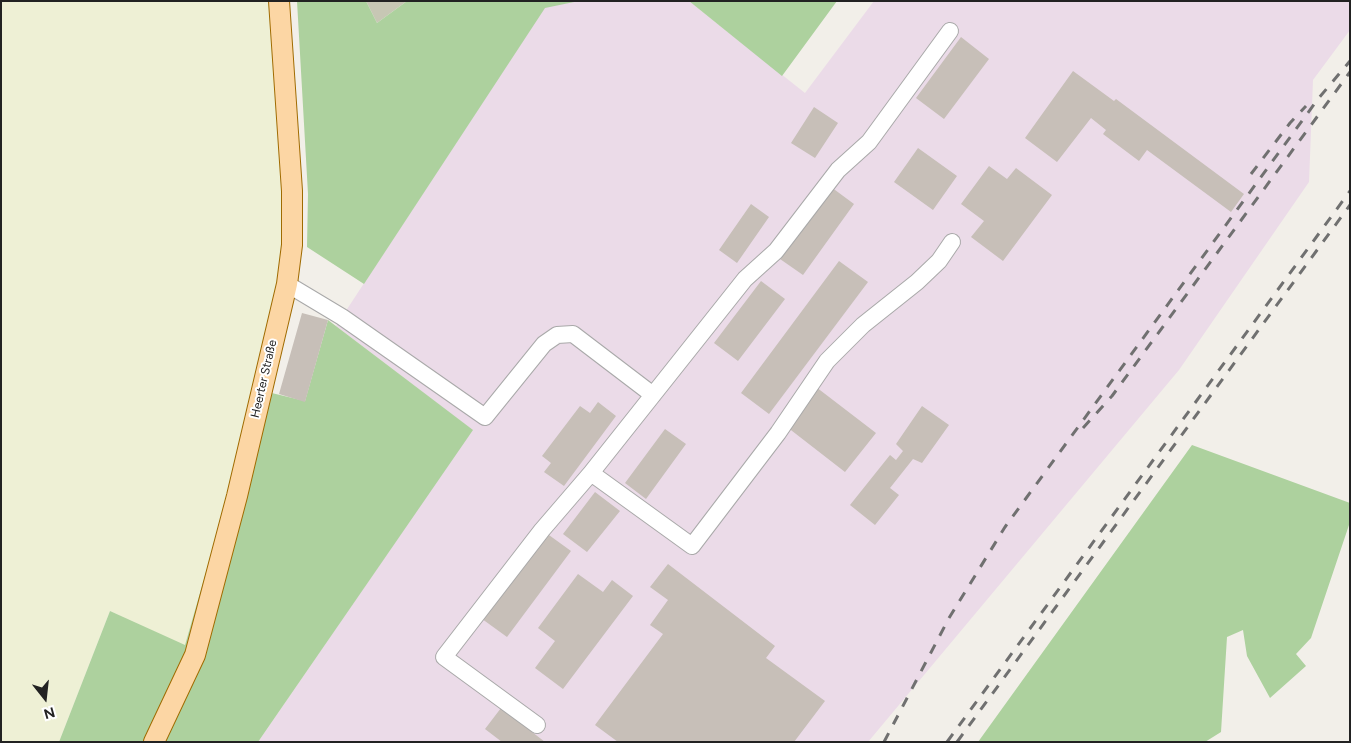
<!DOCTYPE html>
<meta charset="utf-8">
<style>
body{margin:0}
#map{position:relative;width:1351px;height:743px;overflow:hidden;background:#f2efe9;font-family:Figtree,sans-serif}
canvas{display:block}
.frame{position:absolute;inset:0;border:2px solid #222;pointer-events:none}
.north{position:absolute;left:20px;top:673px;width:50px;height:50px;-webkit-text-stroke:4px #fff;paint-order:stroke;rotate:164deg;font-size:14px;font-weight:700;line-height:20px;text-align:center;color:#222}
.north::after{content:'';display:block;margin:auto;width:18px;height:22px;background:#222;clip-path:polygon(50% 0,100% 100%,50% 72%,0 100%)}
</style>
<div id="map">
<canvas width="1351" height="743"></canvas>
<div class="frame"></div>
<div class="north">N</div>
</div>
<script>
const context = document.querySelector('canvas').getContext('2d');
context.lineJoin = 'round';
function fill(path, color) { context.fillStyle = color; context.fill(path, 'evenodd'); }
const shape = rows => new Path2D(rows.map(r => 'M' + r).join(''));
function strokePath(path, color, width, dash) { context.strokeStyle = color; context.lineWidth = width; context.lineCap = dash ? 'butt' : 'round'; context.setLineDash(dash || []); context.stroke(path); }
function label(font, color, halo, rows, align = 'center') {
  context.font = font + ' Figtree,sans-serif'; context.lineWidth = 4; context.setLineDash([]); context.textBaseline = 'middle'; context.strokeStyle = halo; context.fillStyle = color; for (const [text, x, y, turn = 0] of rows) {
    context.save(); context.translate(x, y); context.rotate((+turn || 0) * Math.PI / 180); context.textAlign = isNaN(turn) ? turn : align; if (halo) context.strokeText(text, 0, 0); context.fillText(text, 0, 0); context.restore();
  }
}
const industrial = shape([
 [579,1,689,1,805,93,874,1,1350,1,1350,30,1313,80,1309,182,1179,370,868,742,258,742,472,430,336,326,545,7]
]);
const construction = shape([
 [366,1,407,1,377,23]
]);
const farmland = shape([
 [1,1,273,1,285,194,283,248,275,302,246,433,185,646,110,611,59,742,1,742]
]);
const forest = shape([
 [297,1,366,1,377,23,407,1,579,1,545,8,364,284,307,247,308,194],
 [689,1,837,1,782,76],
 [328,320,473,430,258,742,59,742,110,611,185,645,246,433,255,389,305,401],
 [1192,445,1350,503,1350,522,1311,638,1296,654,1306,666,1270,698,1247,656,1243,630,1227,637,1221,732,1205,742,978,742]
]);
const building = shape([
 [961,37,989,59,944,119,916,98],
 [1073,71,1114,101,1116,99,1244,194,1231,212,1147,150,1139,161,1103,134,1106,130,1091,118,1057,162,1025,138],
 [814,107,838,123,815,158,791,143],
 [918,148,957,176,933,210,894,182],
 [989,166,1007,179,1016,168,1052,195,1003,261,971,237,984,221,961,204],
 [831,187,854,204,803,275,780,259],
 [751,204,769,217,737,263,719,250],
 [839,261,868,282,769,414,741,393],
 [761,281,785,299,738,361,714,343],
 [302,313,328,320,305,402,279,394],
 [816,387,876,433,845,472,787,427],
 [598,402,616,416,564,486,544,472,551,463,542,456,580,406,590,413],
 [922,406,949,425,922,463,913,459,890,488,899,495,875,525,850,505,890,455,896,460,903,451,896,444],
 [665,429,686,444,646,499,625,483],
 [595,492,620,511,587,552,563,534],
 [542,530,571,551,507,637,478,616],
 [668,564,775,646,766,658,825,701,794,742,618,742,595,725,663,634,650,625,668,600,650,587],
 [578,574,603,592,612,580,633,596,563,689,535,668,555,641,538,628],
 [501,708,545,742,502,742,485,729]
]);
const minor = shape([
 [287,284,342,317,485,417,544,344,557,335,573,334,653,395],
 [591,473,692,546,778,433,827,361,863,325,917,282,939,261,952,242],
 [537,725,444,657,542,530,591,473,745,279,776,251,838,170,869,142,950,31]
]);
const major = shape([
 [154,742,195,655,237,496,287,284,292,245,292,191,279,1]
]);
const rail = shape([
 [1251,174,1290,123,1306,106],
 [1083,428,1112,396,1350,72],
 [884,742,949,618,1005,527,1318,99,1350,61],
 [947,742,1350,191],
 [957,742,1350,205]
]);
const streetNames = [
 ["Heerter Straße",264,379,-77]
];
fill(industrial, '#ebdbe8');
fill(construction, '#c7c7b4');
fill(farmland, '#eef0d5');
fill(forest, '#add19e');
fill(building, '#c7bfb8');
strokePath(minor, '#a9a9a9', 18);
strokePath(major, '#a06b00', 22);
strokePath(minor, '#fff', 16);
strokePath(major, '#fcd6a4', 20);
strokePath(rail, '#707070', 3, [10, 10]);
label('12px', '#222', '#fff', streetNames);
</script>
